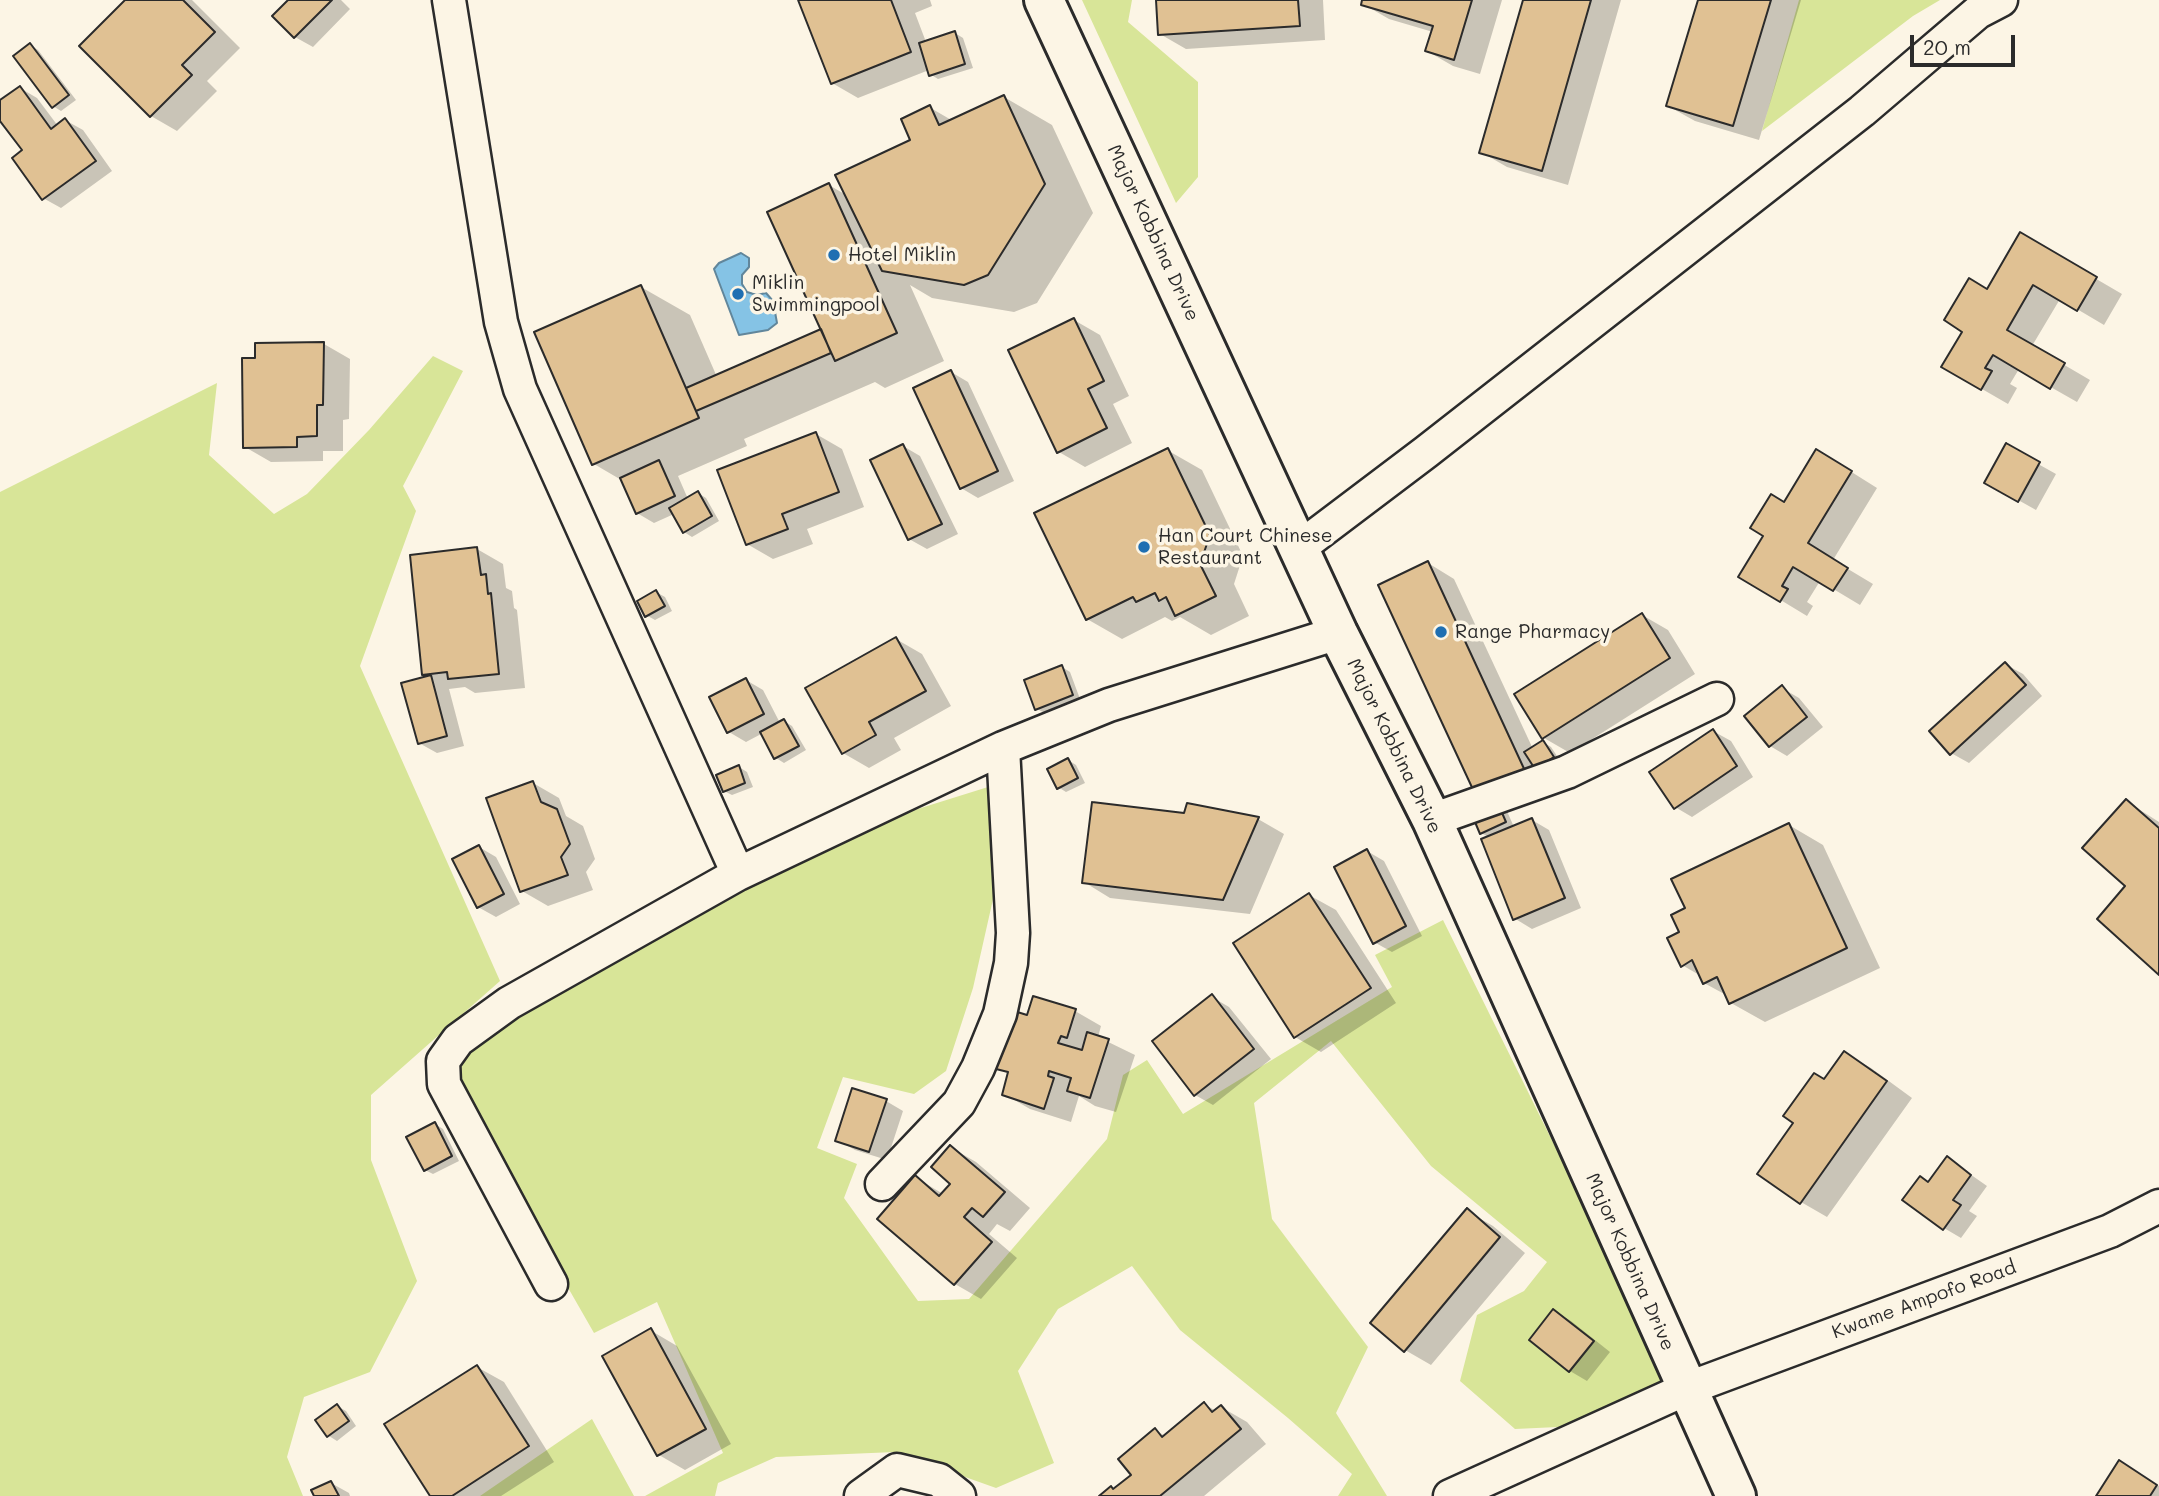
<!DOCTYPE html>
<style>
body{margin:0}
#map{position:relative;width:2159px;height:1496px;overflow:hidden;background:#fcf5e5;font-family:Mali,sans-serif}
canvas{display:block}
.scale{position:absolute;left:1910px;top:35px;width:105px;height:32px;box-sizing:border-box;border:4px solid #2b2b2b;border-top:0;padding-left:9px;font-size:21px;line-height:24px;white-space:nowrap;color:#2b2b2b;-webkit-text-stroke:5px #fcf5e5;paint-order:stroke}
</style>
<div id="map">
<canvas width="2159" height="1496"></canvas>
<div class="scale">20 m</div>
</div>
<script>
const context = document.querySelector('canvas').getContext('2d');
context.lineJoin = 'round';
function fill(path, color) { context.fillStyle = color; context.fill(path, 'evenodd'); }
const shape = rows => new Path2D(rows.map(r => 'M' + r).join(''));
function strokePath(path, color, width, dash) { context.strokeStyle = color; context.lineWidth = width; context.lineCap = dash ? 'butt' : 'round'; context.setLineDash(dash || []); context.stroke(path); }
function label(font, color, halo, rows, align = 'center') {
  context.font = font + ' Mali,sans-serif'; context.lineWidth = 7; context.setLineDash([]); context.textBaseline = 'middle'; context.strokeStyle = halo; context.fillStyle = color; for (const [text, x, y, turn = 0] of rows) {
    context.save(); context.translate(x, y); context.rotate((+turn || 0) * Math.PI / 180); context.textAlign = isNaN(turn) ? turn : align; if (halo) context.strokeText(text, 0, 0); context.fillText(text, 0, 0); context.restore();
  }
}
const green = shape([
 [1082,0,1132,0,1128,22,1198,82,1198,177,1176,203],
 [1799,0,1940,0,1913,16,1762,131],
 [433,356,463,371,403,486,416,511,360,666,500,981,371,1095,371,1160,417,1281,370,1372,304,1397,287,1457,303,1496,0,1496,0,492,217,383,209,455,274,514,307,494,369,430],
 [988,787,998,877,973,988,946,1071,914,1094,843,1077,817,1148,857,1164,844,1198,918,1301,969,1299,1107,1139,1123,1075,1147,1060,1183,1114,1392,987,1375,955,1443,920,1670,1379,1579,1426,1515,1429,1460,1381,1477,1315,1524,1291,1547,1262,1431,1166,1331,1041,1254,1103,1272,1219,1368,1347,1336,1413,1387,1496,1338,1496,1352,1474,1288,1418,1180,1330,1132,1266,1058,1309,1018,1371,1054,1463,996,1488,895,1452,776,1457,718,1483,715,1496,645,1496,723,1453,657,1302,594,1333,551,1258,453,1062,532,1006,857,828],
 [592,1419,634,1496,480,1496]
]);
const water = shape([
 [741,253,749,258,749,267,742,275,742,284,747,292,757,295,766,293,773,301,777,323,768,330,739,335,714,269,719,263,741,253]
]);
const shadow = shape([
 [127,0,192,0,240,48,207,81,217,91,177,131,151,116],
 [290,0,341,0,350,9,313,47,295,37,274,16],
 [800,0,930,0,932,6,915,13,926,42,955,33,963,38,973,68,938,79,930,74,929,70,858,98,832,83],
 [1158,0,1323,0,1325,40,1186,49,1160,34],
 [1364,0,1502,0,1480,74,1453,66,1427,51,1433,32,1389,19,1363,4],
 [1524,0,1621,0,1568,185,1507,167,1481,152],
 [1700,0,1801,0,1759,140,1695,121,1668,106],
 [30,45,38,50,76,100,61,111,53,106],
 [20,88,37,98,58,126,65,120,83,130,112,171,61,208,43,198,24,151,0,118,0,102],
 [1004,97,1052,125,1093,213,1037,303,1014,312,932,298,910,285,944,361,885,388,875,382,744,439,747,446,678,476,688,499,698,493,706,498,719,521,692,537,684,532,674,514,654,523,637,513,623,481,594,464,641,287,690,315,717,377,823,330,829,185,846,195,913,141,929,107,953,121],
 [2021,235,2122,294,2104,325,2060,299,2032,346,2090,380,2077,402,2019,369,2010,384,2017,388,2008,404,1944,367],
 [1074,320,1100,335,1129,396,1113,404,1132,443,1085,467,1059,452],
 [324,344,350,359,349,419,343,420,343,451,323,451,323,461,271,462,245,447,257,359],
 [951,372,968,382,1014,481,978,498,961,488],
 [816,434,842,449,864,507,807,529,813,544,773,559,747,544],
 [903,446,920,456,958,534,927,549,909,539],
 [2006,446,2056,474,2036,510,1986,482],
 [1167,450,1202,470,1243,556,1234,584,1249,616,1211,635,1180,617,1172,621,1165,617,1122,639,1087,619],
 [1842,466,1877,488,1833,560,1873,584,1860,605,1820,581,1807,602,1813,606,1807,616,1741,576,1785,504],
 [477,549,503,564,506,588,512,591,514,608,517,610,525,688,475,693,465,687,449,689,464,746,437,753,419,743,430,677,424,674],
 [1428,563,1454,579,1533,749,1543,742,1551,747,1561,762,1506,809,1514,827,1532,820,1549,830,1581,908,1532,929,1514,918,1489,837,1481,833,1491,803],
 [656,592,665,597,672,611,655,620,646,615],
 [1642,615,1668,630,1695,674,1570,753,1544,738],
 [896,639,922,654,951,706,894,738,901,750,869,768,843,753],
 [2005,664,2023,674,2042,696,1969,763,1951,753],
 [1062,667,1070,672,1080,699,1045,713,1037,709],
 [746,680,763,690,780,723,784,721,792,726,806,750,784,763,776,758,763,733,746,742,729,732,711,698],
 [1782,688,1799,698,1823,727,1787,756,1770,746],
 [1713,731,1731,741,1753,777,1692,817,1675,807],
 [1068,760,1076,765,1085,783,1066,792,1058,787],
 [739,767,747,772,753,787,732,795,724,791],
 [533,783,559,798,566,816,583,826,595,859,586,872,593,890,548,906,522,891],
 [2126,801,2159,822,2159,973,2127,886],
 [1186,815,1258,819,1284,834,1250,914,1110,898,1084,882],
 [1789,825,1823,845,1880,968,1765,1022,1731,1003,1728,996,1704,983,1701,976,1682,965,1681,933,1687,909],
 [479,847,496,857,520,904,496,917,478,907],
 [1367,851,1384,861,1422,936,1392,952,1374,942],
 [1309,895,1336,910,1396,1003,1321,1052,1295,1037],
 [1212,997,1229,1007,1271,1059,1213,1105,1195,1095],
 [1075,1011,1101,1026,1098,1037,1135,1055,1116,1112,1095,1106,1079,1096,1071,1122,1030,1109,1004,1094,1009,1074,998,1068,1028,1018],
 [1845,1053,1871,1068,1912,1098,1827,1217,1801,1202,1825,1081],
 [886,1101,903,1111,887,1160,855,1150,837,1140],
 [435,1124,443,1129,459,1161,433,1174,425,1170],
 [950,1147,976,1162,1030,1208,1010,1231,997,1224,989,1234,1017,1258,981,1299,955,1284,879,1219,915,1177,943,1194,952,1183],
 [1947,1158,1987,1186,1969,1211,1977,1216,1961,1238,1944,1228,1929,1183],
 [1467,1211,1493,1226,1525,1253,1431,1365,1405,1350],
 [1554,1311,1571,1321,1610,1352,1587,1381,1570,1371],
 [650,1330,677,1346,731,1444,685,1470,659,1455],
 [477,1367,504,1382,554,1462,501,1496,432,1496],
 [1204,1404,1216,1411,1221,1407,1247,1422,1266,1444,1204,1496,1102,1496,1115,1490,1133,1475,1155,1430,1165,1436],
 [337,1406,346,1411,356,1426,337,1441,329,1436,317,1420],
 [2145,1477,2159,1486,2159,1496,2098,1496],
 [331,1483,349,1493,350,1496,316,1496]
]);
const building = shape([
 [125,0,183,0,215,32,182,65,192,75,150,117,79,46,125,0],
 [288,0,332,0,294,38,272,16,288,0],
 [798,0,891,0,911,52,831,84,798,0],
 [1156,0,1298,0,1300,26,1158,35,1156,0],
 [1362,0,1472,0,1454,60,1425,51,1433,26,1361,5,1362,0],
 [1523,0,1591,0,1542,171,1479,153,1523,0],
 [1698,0,1771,0,1733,126,1666,106,1698,0],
 [955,31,965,64,929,76,919,43,955,31],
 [30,43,69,95,52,108,13,56,30,43],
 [20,86,51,129,65,118,96,161,42,200,12,158,22,150,0,121,0,100,20,86],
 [1004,95,1045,184,988,275,964,285,882,271,835,175,910,140,901,119,930,105,939,125,1004,95],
 [829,183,897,333,835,361,767,212,829,183],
 [2020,232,2097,277,2077,311,2033,285,2007,330,2065,363,2050,389,1993,355,1985,368,1992,371,1981,390,1941,367,1962,332,1944,320,1969,278,1987,289,2020,232],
 [641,285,699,418,592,465,534,332,641,285],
 [1074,318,1104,381,1088,389,1107,428,1057,453,1008,350,1074,318],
 [821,329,831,353,696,411,686,388,821,329],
 [324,342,323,405,317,405,317,436,297,437,297,447,243,448,242,358,255,358,255,343,324,342],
 [951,370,998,471,960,489,913,388,951,370],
 [816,432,839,492,782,514,788,529,746,545,717,470,816,432],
 [2006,443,2040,462,2018,502,1984,483,2006,443],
 [903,444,942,524,908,540,870,460,903,444],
 [1168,448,1210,535,1200,564,1216,596,1175,616,1166,597,1159,601,1155,593,1136,602,1133,597,1086,620,1034,513,1168,448],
 [1816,449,1852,471,1808,543,1848,568,1833,591,1793,567,1782,586,1788,589,1780,602,1738,577,1763,536,1750,528,1771,494,1784,502,1816,449],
 [659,460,675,496,636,514,620,478,659,460],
 [698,491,712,516,683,533,669,508,698,491],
 [477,547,481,575,486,574,488,594,491,593,499,674,448,679,447,672,422,675,410,555,477,547],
 [1428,561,1526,773,1476,796,1378,585,1428,561],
 [656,590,665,606,645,617,637,601,656,590],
 [1642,613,1670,658,1542,739,1514,694,1642,613],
 [896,637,926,691,869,722,876,735,842,754,805,688,896,637],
 [2005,662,2026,685,1950,755,1929,731,2005,662],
 [1062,665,1073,695,1035,710,1024,680,1062,665],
 [431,675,447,736,418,744,401,683,431,675],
 [746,678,764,714,727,733,709,697,746,678],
 [1782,685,1807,717,1769,747,1744,716,1782,685],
 [784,719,799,746,774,759,760,732,784,719],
 [1713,729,1737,766,1674,809,1649,772,1713,729],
 [1543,740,1554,757,1535,769,1524,752,1543,740],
 [1068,758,1078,778,1057,789,1047,769,1068,758],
 [739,765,745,783,723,792,716,775,739,765],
 [533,781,541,802,557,809,570,844,561,857,568,875,520,892,486,798,533,781],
 [1496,799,1506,822,1480,834,1470,810,1496,799],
 [2126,799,2159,828,2159,975,2097,919,2125,886,2082,848,2126,799],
 [1092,802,1184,813,1187,803,1259,817,1223,900,1082,883,1092,802],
 [1532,818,1565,898,1513,920,1481,839,1532,818],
 [1789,823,1847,948,1729,1004,1717,977,1703,984,1692,960,1681,967,1667,938,1679,932,1671,915,1685,908,1671,879,1789,823],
 [479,845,504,894,477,908,452,859,479,845],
 [1367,849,1406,926,1373,944,1334,867,1367,849],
 [1309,893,1371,988,1294,1038,1233,943,1309,893],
 [1212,994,1254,1049,1194,1096,1152,1041,1212,994],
 [1033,996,1076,1009,1067,1038,1061,1036,1058,1043,1082,1050,1087,1032,1109,1039,1090,1098,1067,1091,1071,1078,1049,1071,1048,1076,1054,1078,1044,1109,1002,1095,1008,1072,996,1069,1014,1011,1027,1015,1033,996],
 [1844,1051,1887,1081,1800,1204,1757,1174,1793,1123,1783,1116,1814,1073,1824,1079,1844,1051],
 [852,1088,887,1099,869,1152,835,1141,852,1088],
 [435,1122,452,1156,424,1171,406,1137,435,1122],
 [950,1145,1005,1192,983,1217,972,1208,964,1217,992,1242,954,1285,877,1219,915,1175,939,1196,950,1184,931,1167,950,1145],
 [1947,1156,1971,1175,1953,1200,1961,1205,1943,1230,1902,1200,1920,1176,1928,1182,1947,1156],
 [1467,1208,1500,1237,1404,1352,1370,1323,1467,1208],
 [1553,1309,1594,1341,1569,1372,1529,1340,1553,1309],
 [651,1328,706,1429,657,1456,602,1356,651,1328],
 [477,1365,529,1446,452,1496,430,1496,384,1424,477,1365],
 [1204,1402,1212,1412,1221,1405,1241,1429,1160,1496,1099,1496,1111,1486,1113,1489,1131,1475,1118,1459,1155,1428,1162,1437,1204,1402],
 [337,1404,349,1421,327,1437,315,1420,337,1404],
 [2119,1460,2157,1485,2150,1496,2096,1496,2119,1460],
 [331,1481,339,1496,314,1496,311,1490,331,1481]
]);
const street = shape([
 [449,0,501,322,520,389,738,874],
 [1299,548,1426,452,1862,111,1978,12,2001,0],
 [1432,820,1567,772,1717,699],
 [882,1184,959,1103,978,1068,1000,1014,1011,963,1013,933,1003,748],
 [551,1284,444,1084,443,1061,458,1040,509,1003,738,874,1003,748,1109,705,1338,633],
 [861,1496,897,1470,939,1480,959,1496],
 [1450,1496,1686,1389,2110,1231,2159,1206]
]);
const secondary = shape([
 [1044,0,1338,633,1432,820,1736,1496]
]);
const markers = [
 [834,255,7,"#1f6fb2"],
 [738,294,7,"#1f6fb2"],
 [1144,547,7,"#1f6fb2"],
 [1441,632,7,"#1f6fb2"]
];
const streetNames = [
 ["Major Kobbina Drive",1153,233,65],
 ["Major Kobbina Drive",1394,746,64],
 ["Major Kobbina Drive",1630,1262,66],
 ["Kwame Ampofo Road",1924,1300,-20]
];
const poiNames = [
 ["Hotel Miklin",848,255],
 ["Miklin",752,283],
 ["Swimmingpool",752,305],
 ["Han Court Chinese",1158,536],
 ["Restaurant",1158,558],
 ["Range Pharmacy",1455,632]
];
fill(green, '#d8e598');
fill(water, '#85c3e5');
strokePath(water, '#61869b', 2);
fill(shadow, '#0003');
fill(building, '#e0c193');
strokePath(building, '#2b2b2b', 2);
strokePath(street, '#2b2b2b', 37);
strokePath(secondary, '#2b2b2b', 44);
strokePath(street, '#fcf5e5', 32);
strokePath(secondary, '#fcf5e5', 38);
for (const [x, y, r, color] of markers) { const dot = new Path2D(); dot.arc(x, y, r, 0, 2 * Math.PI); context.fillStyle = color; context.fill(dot); strokePath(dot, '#fcf5e5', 2.5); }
label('19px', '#2b2b2b', '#fcf5e5', streetNames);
label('19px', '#2b2b2b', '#fcf5e5', poiNames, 'left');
</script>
